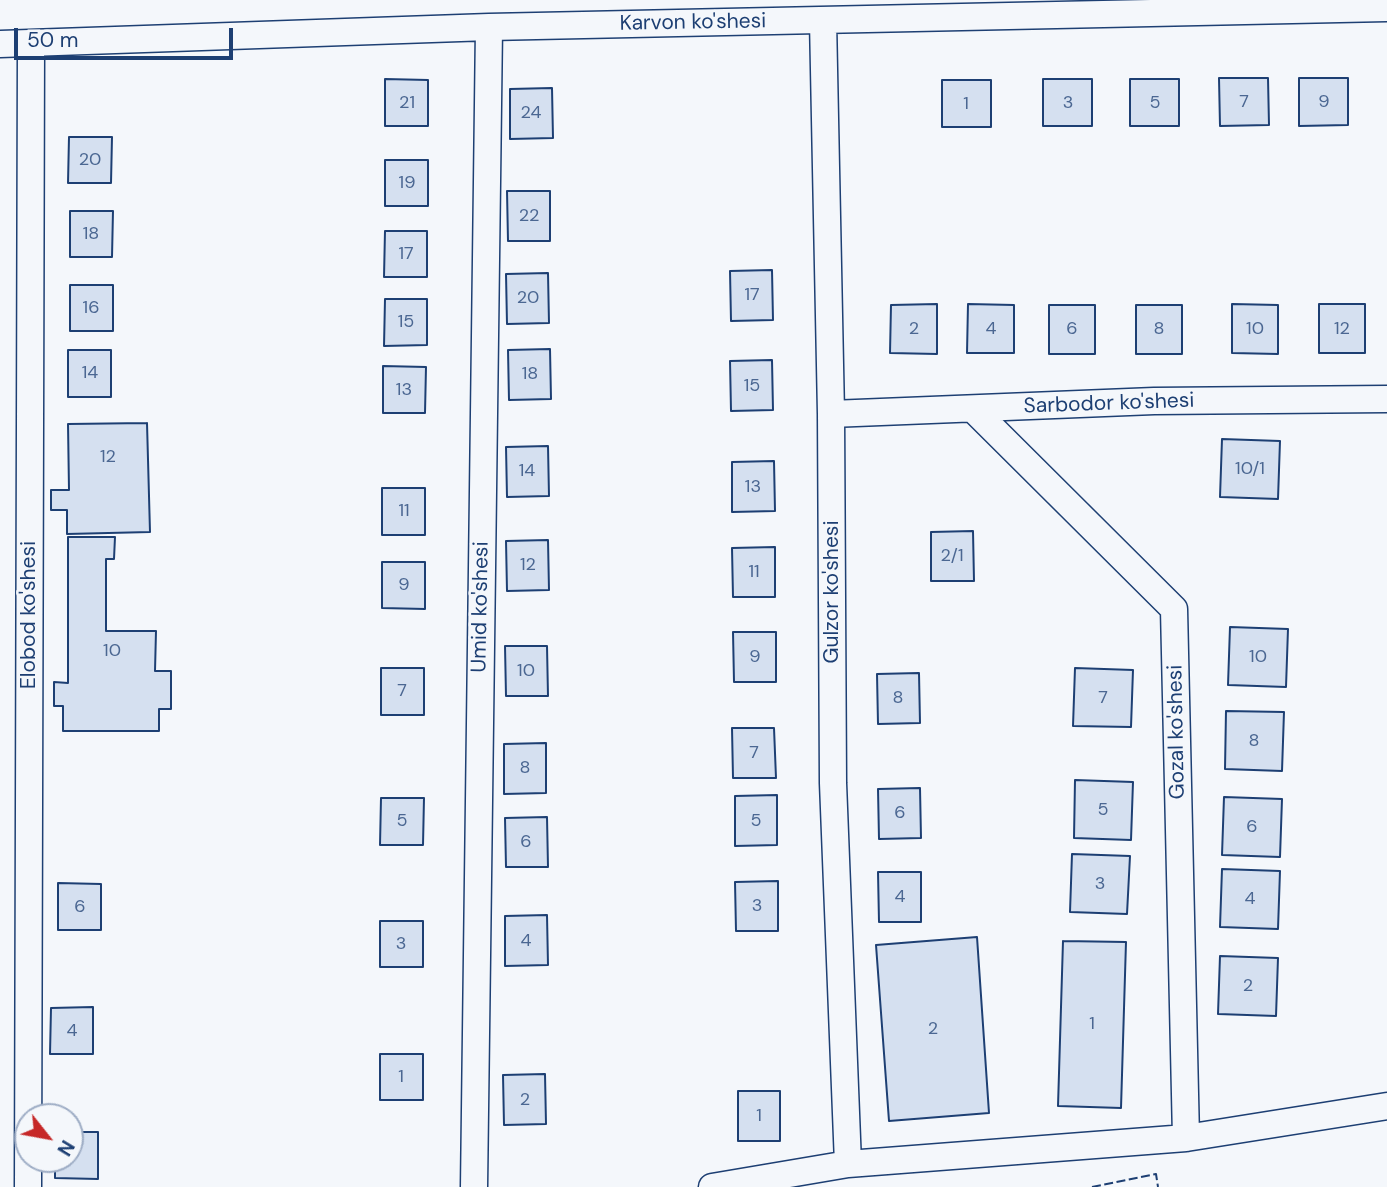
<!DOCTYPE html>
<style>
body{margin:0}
#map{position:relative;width:1387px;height:1187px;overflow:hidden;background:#f4f7fb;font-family:"DM Sans",sans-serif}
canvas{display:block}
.north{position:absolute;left:14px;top:1103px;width:70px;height:70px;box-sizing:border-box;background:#f4f7fb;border:2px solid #9eadc5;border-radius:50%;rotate:121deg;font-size:19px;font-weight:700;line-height:28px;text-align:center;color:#1d3f73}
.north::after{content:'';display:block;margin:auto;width:24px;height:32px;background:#c62828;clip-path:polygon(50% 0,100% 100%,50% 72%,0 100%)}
.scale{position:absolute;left:14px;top:28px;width:219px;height:32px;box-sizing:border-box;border:4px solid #1d3f73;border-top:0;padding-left:9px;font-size:21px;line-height:24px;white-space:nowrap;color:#1d3f73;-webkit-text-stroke:5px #f4f7fb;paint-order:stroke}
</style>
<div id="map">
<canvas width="1387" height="1187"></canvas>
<div class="north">N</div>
<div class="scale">50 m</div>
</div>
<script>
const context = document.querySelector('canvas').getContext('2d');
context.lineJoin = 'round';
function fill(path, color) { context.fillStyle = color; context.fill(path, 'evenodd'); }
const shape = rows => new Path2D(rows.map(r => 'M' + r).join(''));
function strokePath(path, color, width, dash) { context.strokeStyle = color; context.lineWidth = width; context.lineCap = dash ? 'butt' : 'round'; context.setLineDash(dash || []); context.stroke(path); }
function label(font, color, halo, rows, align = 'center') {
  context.font = font + ' "DM Sans",sans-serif'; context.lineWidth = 5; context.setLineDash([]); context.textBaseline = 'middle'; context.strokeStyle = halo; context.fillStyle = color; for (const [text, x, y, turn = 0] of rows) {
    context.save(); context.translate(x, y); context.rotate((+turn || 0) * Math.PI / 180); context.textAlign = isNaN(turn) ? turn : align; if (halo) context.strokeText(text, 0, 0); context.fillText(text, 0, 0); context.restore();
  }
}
const building = shape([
 [1219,78,1268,78,1269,125,1220,126,1219,78],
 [1299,78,1348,78,1348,125,1299,126,1299,78],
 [385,79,428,80,428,126,385,126,385,79],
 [1043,79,1092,79,1092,126,1043,126,1043,79],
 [1130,79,1179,79,1179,126,1130,126,1130,79],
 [942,80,991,80,991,127,942,127,942,80],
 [552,88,553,138,510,139,510,89,552,88],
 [69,137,112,137,111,183,68,183,69,137],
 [385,160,428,160,428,206,385,206,385,160],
 [507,191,550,191,550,241,508,241,507,191],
 [70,211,113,211,112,257,70,257,70,211],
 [385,231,427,231,427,277,384,277,385,231],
 [772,270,773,320,731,321,730,271,772,270],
 [548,273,549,323,507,324,506,274,548,273],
 [70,285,113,285,113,331,70,331,70,285],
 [385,299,427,299,427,345,384,346,385,299],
 [937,304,937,354,890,353,891,305,937,304],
 [968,304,1014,305,1014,353,967,353,968,304],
 [1232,304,1278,305,1278,354,1232,353,1232,304],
 [1319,304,1365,304,1365,353,1319,353,1319,304],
 [1049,305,1095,305,1095,354,1049,354,1049,305],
 [1136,305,1182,305,1182,354,1136,354,1136,305],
 [550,349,551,399,509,400,508,350,550,349],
 [68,350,111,350,111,397,68,397,68,350],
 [772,360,773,410,731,411,730,361,772,360],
 [383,366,426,367,425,413,383,413,383,366],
 [147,423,150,532,67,534,67,510,51,510,51,490,69,490,68,424,147,423],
 [1222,439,1280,441,1278,499,1220,497,1222,439],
 [548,446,549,496,507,497,506,447,548,446],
 [774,461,775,511,732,512,732,462,774,461],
 [382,488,425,488,425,535,382,535,382,488],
 [973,531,974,581,931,581,931,532,973,531],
 [68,537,115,537,114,559,106,559,106,631,156,631,155,671,171,671,171,709,159,709,159,731,63,731,63,706,54,706,54,682,68,683,68,537],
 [548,540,549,590,507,591,506,541,548,540],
 [775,547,775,597,733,597,732,548,775,547],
 [382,562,425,562,425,609,382,608,382,562],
 [1230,627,1288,629,1286,687,1228,685,1230,627],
 [733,632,776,632,776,682,734,682,733,632],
 [505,646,547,646,548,696,506,696,505,646],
 [381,668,424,668,424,715,381,715,381,668],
 [1075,668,1133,670,1131,727,1073,726,1075,668],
 [919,673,920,723,878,724,877,674,919,673],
 [1226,711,1284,712,1282,771,1225,769,1226,711],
 [732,728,774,728,776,778,733,778,732,728],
 [546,743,546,793,504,794,504,744,546,743],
 [1075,780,1133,782,1131,840,1074,838,1075,780],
 [920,788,921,838,879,839,878,789,920,788],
 [777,795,777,845,735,846,735,796,777,795],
 [1224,797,1282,799,1280,857,1222,855,1224,797],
 [381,798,424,798,423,845,380,845,381,798],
 [547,817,548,867,506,867,505,818,547,817],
 [1072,854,1130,856,1127,914,1070,912,1072,854],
 [1222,869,1280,871,1278,929,1220,927,1222,869],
 [878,872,921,872,921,922,879,922,878,872],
 [778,881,778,931,736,931,735,882,778,881],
 [58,883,101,884,101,930,58,930,58,883],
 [547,915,548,965,505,966,505,916,547,915],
 [380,921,423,921,423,967,380,967,380,921],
 [977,937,989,1113,889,1121,876,945,977,937],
 [1063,941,1126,942,1121,1108,1058,1106,1063,941],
 [1220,956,1278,958,1276,1016,1218,1014,1220,956],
 [93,1007,93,1054,50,1054,51,1008,93,1007],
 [380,1054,423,1054,423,1100,380,1100,380,1054],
 [545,1074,546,1124,504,1125,503,1075,545,1074],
 [738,1091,780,1091,780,1141,738,1141,738,1091],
 [70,1132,98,1132,98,1179,55,1178,55,1159,70,1159,70,1132]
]);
const street = shape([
 [823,20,831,414,833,783,848,1164],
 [0,44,489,27,1387,8],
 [973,409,1174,609,1186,1138],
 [831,414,1154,401,1387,399],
 [28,1187,31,44],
 [474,1187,489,27],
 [712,1187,848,1164,1186,1138,1387,1106]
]);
const fence = shape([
 [1092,1187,1156,1174,1158,1187]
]);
const numberNames = [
 ["7",1244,102],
 ["9",1324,102],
 ["21",407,103],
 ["3",1068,103],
 ["5",1155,103],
 ["1",966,104],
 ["24",531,113],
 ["20",90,160],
 ["19",407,183],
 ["22",529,216],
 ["18",91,234],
 ["17",406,254],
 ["17",752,295],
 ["20",528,298],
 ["16",91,308],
 ["15",406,322],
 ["2",914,329],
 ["4",991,329],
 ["6",1072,329],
 ["8",1159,329],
 ["10",1255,329],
 ["12",1342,329],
 ["14",90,373],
 ["18",530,374],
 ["15",752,386],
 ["13",404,390],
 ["12",108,457],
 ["10/1",1250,469],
 ["14",527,471],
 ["13",753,487],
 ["11",404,511],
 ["2/1",952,556],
 ["12",528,565],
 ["11",754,572],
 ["9",404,585],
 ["10",112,651],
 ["9",755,657],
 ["10",1258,657],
 ["10",526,671],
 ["7",402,691],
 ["8",898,698],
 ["7",1103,698],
 ["8",1254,741],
 ["7",754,753],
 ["8",525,768],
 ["5",1103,810],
 ["6",900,813],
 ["5",402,821],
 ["5",756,821],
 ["6",1252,827],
 ["6",526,842],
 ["3",1100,884],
 ["4",900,897],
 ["4",1250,899],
 ["3",757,906],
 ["6",80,907],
 ["4",526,941],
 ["3",401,944],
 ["2",1248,986],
 ["1",1092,1024],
 ["2",933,1029],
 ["4",72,1031],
 ["1",401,1077],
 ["2",525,1100],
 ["1",759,1116]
];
const streetNames = [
 ["Karvon ko'shesi",693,23,-1],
 ["Sarbodor ko'shesi",1109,404,-2],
 ["Gulzor ko'shesi",832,592,-90],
 ["Umid ko'shesi",481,607,-89],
 ["Elobod ko'shesi",29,615,-90],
 ["Gozal ko'shesi",1177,732,-91]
];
fill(building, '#d5e0f0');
strokePath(building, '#1d3f73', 2);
strokePath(street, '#1d3f73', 29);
strokePath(street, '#f4f7fb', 26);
strokePath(fence, '#1d3f73', 2, [9, 3.5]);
label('18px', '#4b6792', null, numberNames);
label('21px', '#1d3f73', '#f4f7fb', streetNames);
</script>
